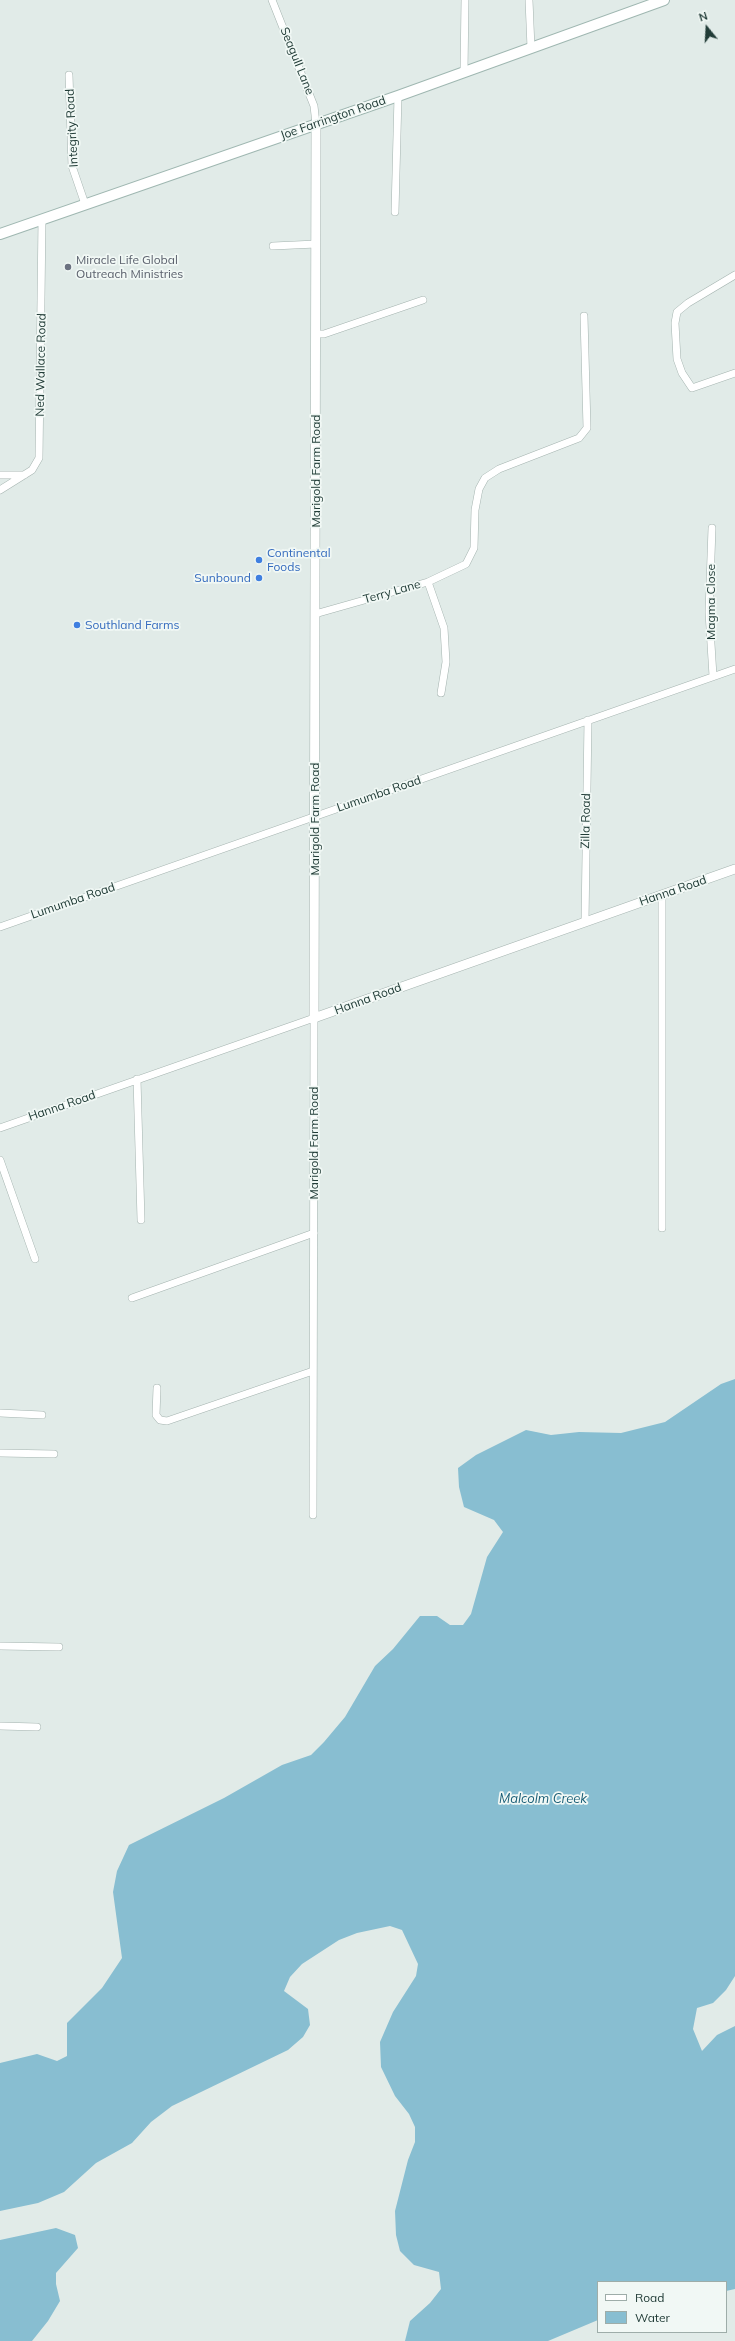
<!DOCTYPE html>
<style>
body{margin:0}
#map{position:relative;width:735px;height:2341px;overflow:hidden;background:#e1ebe8;font-family:Mulish,sans-serif}
canvas{display:block}
.legend{position:absolute;left:597px;top:2281px;width:130px;height:52px;box-sizing:border-box;background:#f1f8f5;border:1px solid #9eada9;margin:0;padding:5px 7px;list-style:none;font-size:12px;color:#213c37}
.legend li{display:flex;align-items:center;gap:8px;height:20px}
.legend b{width:20px;border:1px solid #9eada9}
.north{position:absolute;left:687px;top:8px;width:40px;height:40px;-webkit-text-stroke:3px #f1f8f5;paint-order:stroke;rotate:342deg;font-size:11px;font-weight:700;line-height:16px;text-align:center;color:#213c37}
.north::after{content:'';display:block;margin:auto;width:14px;height:18px;background:#213c37;clip-path:polygon(50% 0,100% 100%,50% 72%,0 100%)}
</style>
<div id="map">
<canvas width="735" height="2341"></canvas>
<ul class="legend">
<li><b style="height:5px;background:#fff"></b>Road</li>
<li><b style="height:11px;background:#88bed1"></b>Water</li>
</ul>
<div class="north">N</div>
</div>
<script>
const context = document.querySelector('canvas').getContext('2d');
context.lineJoin = 'round';
function fill(path, color) { context.fillStyle = color; context.fill(path, 'evenodd'); }
const shape = rows => new Path2D(rows.map(r => 'M' + r).join(''));
function strokePath(path, color, width, dash) { context.strokeStyle = color; context.lineWidth = width; context.lineCap = dash ? 'butt' : 'round'; context.setLineDash(dash || []); context.stroke(path); }
function label(font, color, halo, rows, align = 'center') {
  context.font = font + ' Mulish,sans-serif'; context.lineWidth = 3.5; context.setLineDash([]); context.textBaseline = 'middle'; context.strokeStyle = halo; context.fillStyle = color; for (const [text, x, y, turn = 0] of rows) {
    context.save(); context.translate(x, y); context.rotate((+turn || 0) * Math.PI / 180); context.textAlign = isNaN(turn) ? turn : align; if (halo) context.strokeText(text, 0, 0); context.fillText(text, 0, 0); context.restore();
  }
}
const water = shape([
 [735,1379,735,1976,726,1990,713,2003,697,2008,693,2029,702,2051,717,2035,735,2026,735,2289,726,2291,726,2282,598,2282,598,2320,548,2341,405,2341,410,2321,430,2303,441,2289,439,2272,414,2265,400,2251,396,2235,395,2211,408,2160,415,2142,415,2127,409,2114,395,2096,381,2067,380,2042,393,2012,416,1976,418,1964,402,1930,390,1926,357,1933,339,1940,302,1964,290,1977,284,1991,308,2009,310,2025,303,2037,288,2050,172,2106,151,2122,132,2143,96,2163,64,2192,38,2203,0,2211,0,2063,37,2054,57,2061,67,2056,67,2023,102,1988,122,1958,113,1892,117,1871,129,1845,224,1798,282,1765,311,1755,324,1742,345,1717,375,1666,393,1649,420,1616,437,1616,450,1625,463,1625,471,1614,487,1557,503,1532,494,1520,464,1507,459,1487,458,1468,476,1455,526,1430,551,1435,579,1432,621,1433,665,1422,721,1384],
 [56,2228,75,2235,78,2248,56,2273,56,2284,60,2301,48,2321,32,2341,0,2341,0,2240]
]);
const minor = shape([
 [272,0,314,106,316,124],
 [529,0,531,48],
 [464,72,465,0],
 [69,75,72,166,85,204],
 [395,212,398,96],
 [273,246,316,244],
 [735,275,688,303,677,312,675,323,677,359,682,373,692,388,735,373],
 [316,334,324,334,423,300],
 [0,475,24,475],
 [0,490,32,470,39,458,42,219],
 [712,528,709,612,713,676],
 [428,582,444,628,446,662,441,693],
 [315,614,428,582,466,564,474,548,475,510,479,489,485,478,499,469,579,438,587,428,584,316],
 [662,895,662,1228],
 [585,922,588,720],
 [0,927,735,669],
 [137,1079,141,1220],
 [0,1128,314,1018,313,1515],
 [0,1160,35,1259],
 [132,1298,314,1233],
 [157,1388,156,1415,160,1420,167,1421,313,1371],
 [0,1413,42,1415],
 [0,1453,54,1454],
 [0,1646,59,1647],
 [0,1726,37,1727]
]);
const tertiary = shape([
 [316,124,314,1018,735,869]
]);
const secondary = shape([
 [0,234,398,96,664,0]
]);
const markers = [
 [68,267,4,"#6b7280"],
 [259,560,4,"#3f7fe0"],
 [259,578,4,"#3f7fe0"],
 [77,625,4,"#3f7fe0"]
];
const streetNames = [
 ["Seagull Lane",297,61,68],
 ["Joe Farrington Road",333,118,-19],
 ["Integrity Road",72,128,-93],
 ["Ned Wallace Road",41,365,-89],
 ["Marigold Farm Road",316,471,-90],
 ["Terry Lane",392,592,-16],
 ["Magma Close",711,602,-90],
 ["Lumumba Road",379,794,-19],
 ["Marigold Farm Road",315,819,-90],
 ["Zilla Road",586,821,-89],
 ["Hanna Road",673,891,-19],
 ["Lumumba Road",73,901,-19],
 ["Hanna Road",368,999,-20],
 ["Hanna Road",62,1106,-19],
 ["Marigold Farm Road",314,1143,-90]
];
const worshipNames = [
 ["Miracle Life Global",76,260],
 ["Outreach Ministries",76,274]
];
const shopNames = [
 ["Continental",267,553],
 ["Foods",267,567],
 ["Sunbound",251,578,"right"],
 ["Southland Farms",85,625]
];
const waterNames = [
 ["Malcolm Creek",543,1799]
];
fill(water, '#88bed1');
strokePath(minor, '#a4b3af', 8);
strokePath(tertiary, '#a4b3af', 10);
strokePath(secondary, '#9fb7b1', 12);
strokePath(minor, '#fff', 7);
strokePath(tertiary, '#fff', 9);
strokePath(secondary, '#fff', 10);
for (const [x, y, r, color] of markers) { const dot = new Path2D(); dot.arc(x, y, r, 0, 2 * Math.PI); context.fillStyle = color; context.fill(dot); strokePath(dot, '#f1f8f5', 1.5); }
label('12px', '#213c37', '#f1f8f5', streetNames);
label('12px', '#5b616d', '#f1f8f5', worshipNames, 'left');
label('12px', '#366cbe', '#f1f8f5', shopNames, 'left');
label('italic 13px', '#1b5f77', '#f1f8f5', waterNames);
</script>
